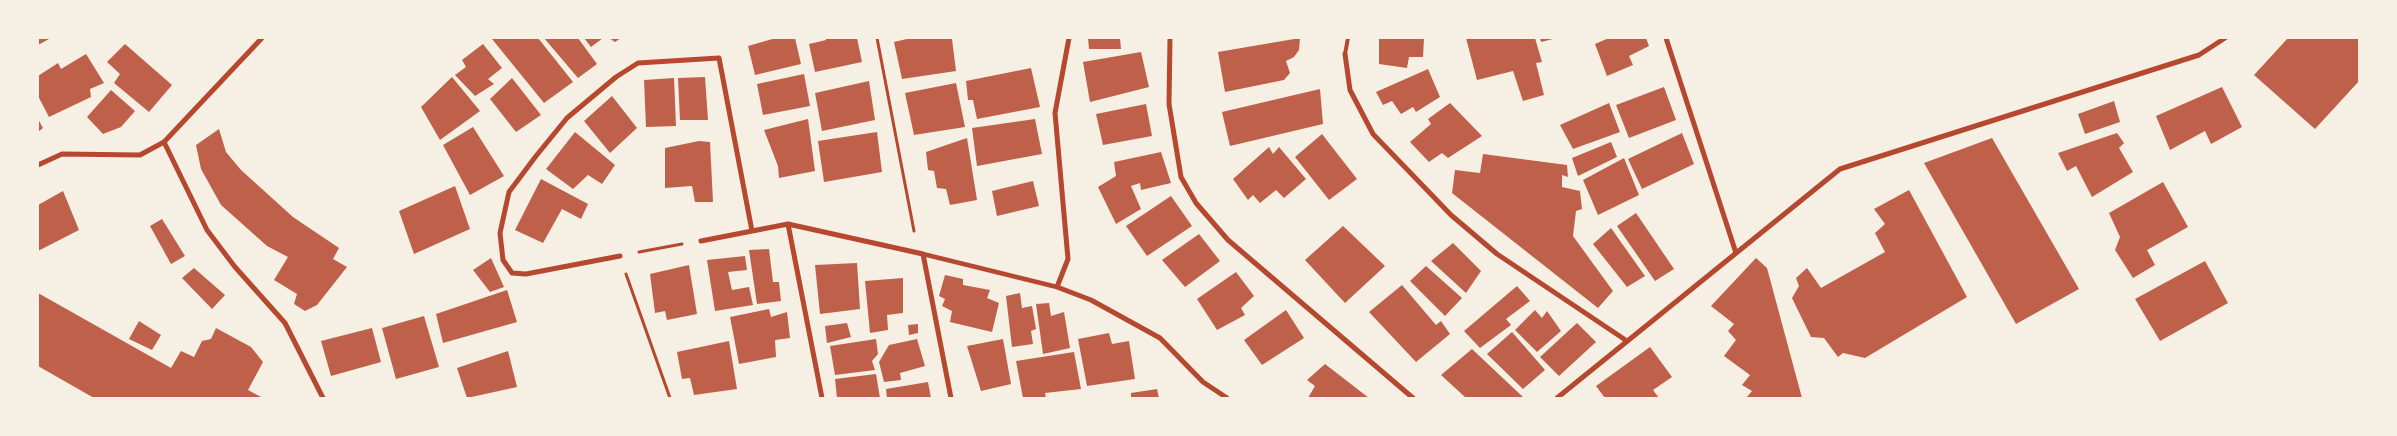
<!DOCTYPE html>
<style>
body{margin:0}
#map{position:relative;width:2397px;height:436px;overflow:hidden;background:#f6efe4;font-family:Signika,sans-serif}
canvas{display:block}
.frame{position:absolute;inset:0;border:39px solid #f6efe4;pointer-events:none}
</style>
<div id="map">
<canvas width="2397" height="436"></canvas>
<div class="frame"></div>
</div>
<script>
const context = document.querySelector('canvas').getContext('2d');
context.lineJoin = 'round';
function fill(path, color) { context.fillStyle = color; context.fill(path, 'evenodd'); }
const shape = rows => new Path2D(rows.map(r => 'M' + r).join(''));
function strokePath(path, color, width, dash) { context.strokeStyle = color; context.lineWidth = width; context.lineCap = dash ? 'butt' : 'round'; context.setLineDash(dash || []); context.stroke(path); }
const building = shape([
 [38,38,51,38,38,45],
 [494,38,538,38,573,82,544,103,492,39],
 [544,38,578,38,597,64,578,78],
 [584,38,603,38,591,47],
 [609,38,621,38,615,42],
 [776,38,795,38,801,64,755,75,748,46],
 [826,38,857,38,862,62,815,72,809,44,826,40],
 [911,38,952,39,956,71,902,79,894,42],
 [1088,38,1120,38,1121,49,1089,49],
 [1300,38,1299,50,1294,57,1286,61,1290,73,1284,80,1225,92,1218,52],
 [1379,38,1424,38,1423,57,1409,57,1407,68,1379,64],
 [1466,38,1535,38,1542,62,1536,63,1544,95,1523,101,1513,71,1477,80],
 [1540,38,1557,38,1541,42],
 [1609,38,1646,38,1649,46,1629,56,1633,65,1607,76,1595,44],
 [2288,38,2360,38,2360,80,2315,129,2254,75],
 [125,44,172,85,149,112,114,83,120,74,107,62],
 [483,44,502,68,488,79,494,84,475,96,455,75,466,67,462,60],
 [1141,52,1149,87,1090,102,1083,62],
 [86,54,104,83,90,89,91,97,49,117,38,96,38,76,58,63,61,69],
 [1031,68,1040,107,977,119,973,100,968,100,966,81],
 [1428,69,1440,97,1416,112,1413,107,1401,114,1392,101,1383,105,1376,92],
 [804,74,810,106,763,115,757,84],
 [452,77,480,111,440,140,421,107],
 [705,77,708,120,680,120,678,78],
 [512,78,541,115,516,132,490,99],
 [674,78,676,126,646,127,644,80],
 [869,81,875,120,822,131,815,93],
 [956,83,965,127,914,135,905,93],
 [1664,87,1676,120,1629,138,1616,105],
 [2222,87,2242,127,2211,144,2205,131,2170,150,2156,116],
 [1320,89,1323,124,1230,146,1222,112],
 [111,90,135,111,121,127,103,134,87,117],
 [612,96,637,128,610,153,584,121],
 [2114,101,2120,122,2085,134,2078,114],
 [1450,103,1482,136,1448,158,1442,153,1429,162,1410,142,1431,124,1428,119],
 [1609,103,1620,132,1573,149,1560,125],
 [1146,104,1152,136,1103,145,1096,114],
 [38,119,43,128,38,132],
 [808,119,815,171,779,178,778,166,764,130],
 [1035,119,1042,154,977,166,972,128],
 [473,127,504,176,470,195,443,145],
 [219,129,226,152,241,170,293,217,339,248,333,259,347,267,317,305,305,311,294,304,297,294,274,280,288,257,267,246,221,205,201,169,196,145],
 [575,132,615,165,602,184,588,175,573,189,546,169],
 [877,132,882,172,824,182,818,141],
 [1682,133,1694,164,1642,189,1628,159],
 [2117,133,2124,143,2119,148,2133,172,2092,197,2076,166,2067,171,2058,153],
 [1322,134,1357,179,1329,200,1295,157],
 [967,138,977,200,950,205,946,189,937,188,934,171,928,170,926,152],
 [1992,138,2079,289,2016,324,1924,163],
 [699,141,710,142,713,202,695,202,692,186,665,188,665,148],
 [1611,142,1617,157,1578,176,1572,158],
 [1269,147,1273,154,1279,147,1306,179,1284,198,1276,190,1260,203,1253,195,1248,200,1233,179],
 [1161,152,1171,183,1141,190,1140,183,1131,186,1141,209,1116,224,1098,187,1116,176,1114,162],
 [1483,154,1567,165,1568,177,1562,175,1562,187,1580,191,1582,209,1576,211,1573,236,1613,291,1598,308,1452,193,1455,170,1480,173],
 [1624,158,1639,195,1598,215,1583,180],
 [541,179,588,204,581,219,562,209,543,243,515,230],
 [1033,181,1039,206,997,216,992,191],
 [2163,182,2188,227,2147,250,2155,265,2133,278,2115,250,2120,237,2109,213],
 [455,186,470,229,414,254,399,211],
 [1909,190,1967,297,1865,358,1843,353,1838,357,1824,338,1811,337,1792,298,1799,286,1796,278,1807,268,1821,288,1885,252,1875,233,1885,224,1874,209],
 [63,191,79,230,38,251,38,205],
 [1171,196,1192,226,1147,256,1126,226],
 [1636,213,1674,269,1655,281,1617,226],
 [162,219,185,256,171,264,150,226],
 [1343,226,1385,266,1345,303,1305,260],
 [1611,228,1645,276,1627,287,1593,244],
 [1199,234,1220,261,1185,287,1162,260],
 [1453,243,1481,271,1466,293,1431,261],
 [769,249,773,282,779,282,781,301,757,304,749,250],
 [745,256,747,270,728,272,732,290,749,287,753,305,715,311,707,260],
 [491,258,504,287,490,292,473,270],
 [1756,258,1767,268,1802,398,1746,398,1752,391,1742,385,1750,375,1724,356,1736,340,1728,331,1734,324,1711,306],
 [2205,261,2228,303,2160,341,2135,299],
 [857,263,860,309,820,314,815,265],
 [689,265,697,314,667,320,665,311,655,313,650,274],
 [1426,266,1462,298,1445,316,1410,281],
 [194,268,225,295,212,309,182,278],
 [1236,272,1254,296,1241,308,1245,315,1217,330,1197,299],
 [945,275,963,279,963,285,990,290,987,298,999,303,992,332,950,322,952,311,942,306,945,299,939,296],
 [903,278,903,313,887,315,888,330,870,333,865,281],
 [1402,285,1436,325,1441,321,1450,334,1416,362,1369,312],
 [1517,286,1530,301,1506,319,1511,325,1480,348,1464,331],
 [507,290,517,322,443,343,436,314],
 [38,293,171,368,181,351,194,357,202,341,211,339,216,328,251,347,263,362,248,390,263,398,94,398,38,366],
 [1020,293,1022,308,1032,306,1036,329,1031,331,1033,344,1012,347,1006,296],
 [1049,303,1051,316,1064,312,1070,348,1043,354,1036,304],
 [769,309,771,317,787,312,790,338,775,340,776,357,739,364,730,317],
 [1286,310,1304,338,1262,365,1244,340],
 [1535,310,1542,318,1547,311,1561,331,1537,352,1515,330],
 [424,316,439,367,396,379,382,328],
 [139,321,161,335,152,350,129,339],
 [847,323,851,337,827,343,825,326],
 [1577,323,1596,342,1559,376,1540,357],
 [918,324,918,333,909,335,908,325],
 [372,328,381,362,331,376,321,341],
 [1512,332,1545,370,1523,389,1487,354],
 [1109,333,1112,344,1129,341,1135,379,1087,386,1078,339],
 [876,339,878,354,872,361,875,370,835,375,830,346],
 [917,339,925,366,900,373,901,380,884,382,879,362,889,345],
 [1003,339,1011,384,981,391,967,346],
 [729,341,737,389,694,395,690,378,682,379,677,352],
 [1650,347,1672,377,1653,390,1659,398,1605,398,1596,386],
 [1472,349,1524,398,1466,398,1441,375],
 [508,351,517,387,467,398,457,368],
 [1074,352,1081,389,1045,393,1046,398,1023,398,1016,361],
 [1325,364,1369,398,1308,398,1315,386,1307,380],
 [876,374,880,398,837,398,835,379],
 [928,382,931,398,887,398,886,389],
 [1157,389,1159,398,1131,398,1131,393]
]);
const path = shape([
 [877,38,914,231],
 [639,252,682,244],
 [626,274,670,398]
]);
const service = shape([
 [1345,54,1348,38]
]);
const pedestrian = shape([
 [923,254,1057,287]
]);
const minor = shape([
 [1069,38,1055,113,1068,259,1057,287,1091,300,1160,338,1203,382,1227,398],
 [1170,38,1169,104,1181,177,1196,203,1228,240,1413,398],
 [1666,38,1736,253],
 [1345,54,1350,90,1373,134,1451,215,1497,254,1627,341],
 [164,142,207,230,235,267,285,323,323,398],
 [38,165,62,154,140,155,164,142,262,38],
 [788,224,822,398],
 [701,241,788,224,923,254,951,398],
 [620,256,526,274,512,273,503,260,500,233,509,192,536,156,567,118,616,77,638,63,719,58,752,231],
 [1557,398,1840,169,2199,55,2225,38]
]);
fill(building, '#bf614a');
strokePath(path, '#b5482f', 3);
strokePath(service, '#b5482f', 4);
strokePath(pedestrian, '#b5482f', 4.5);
strokePath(minor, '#b5482f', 5);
</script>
